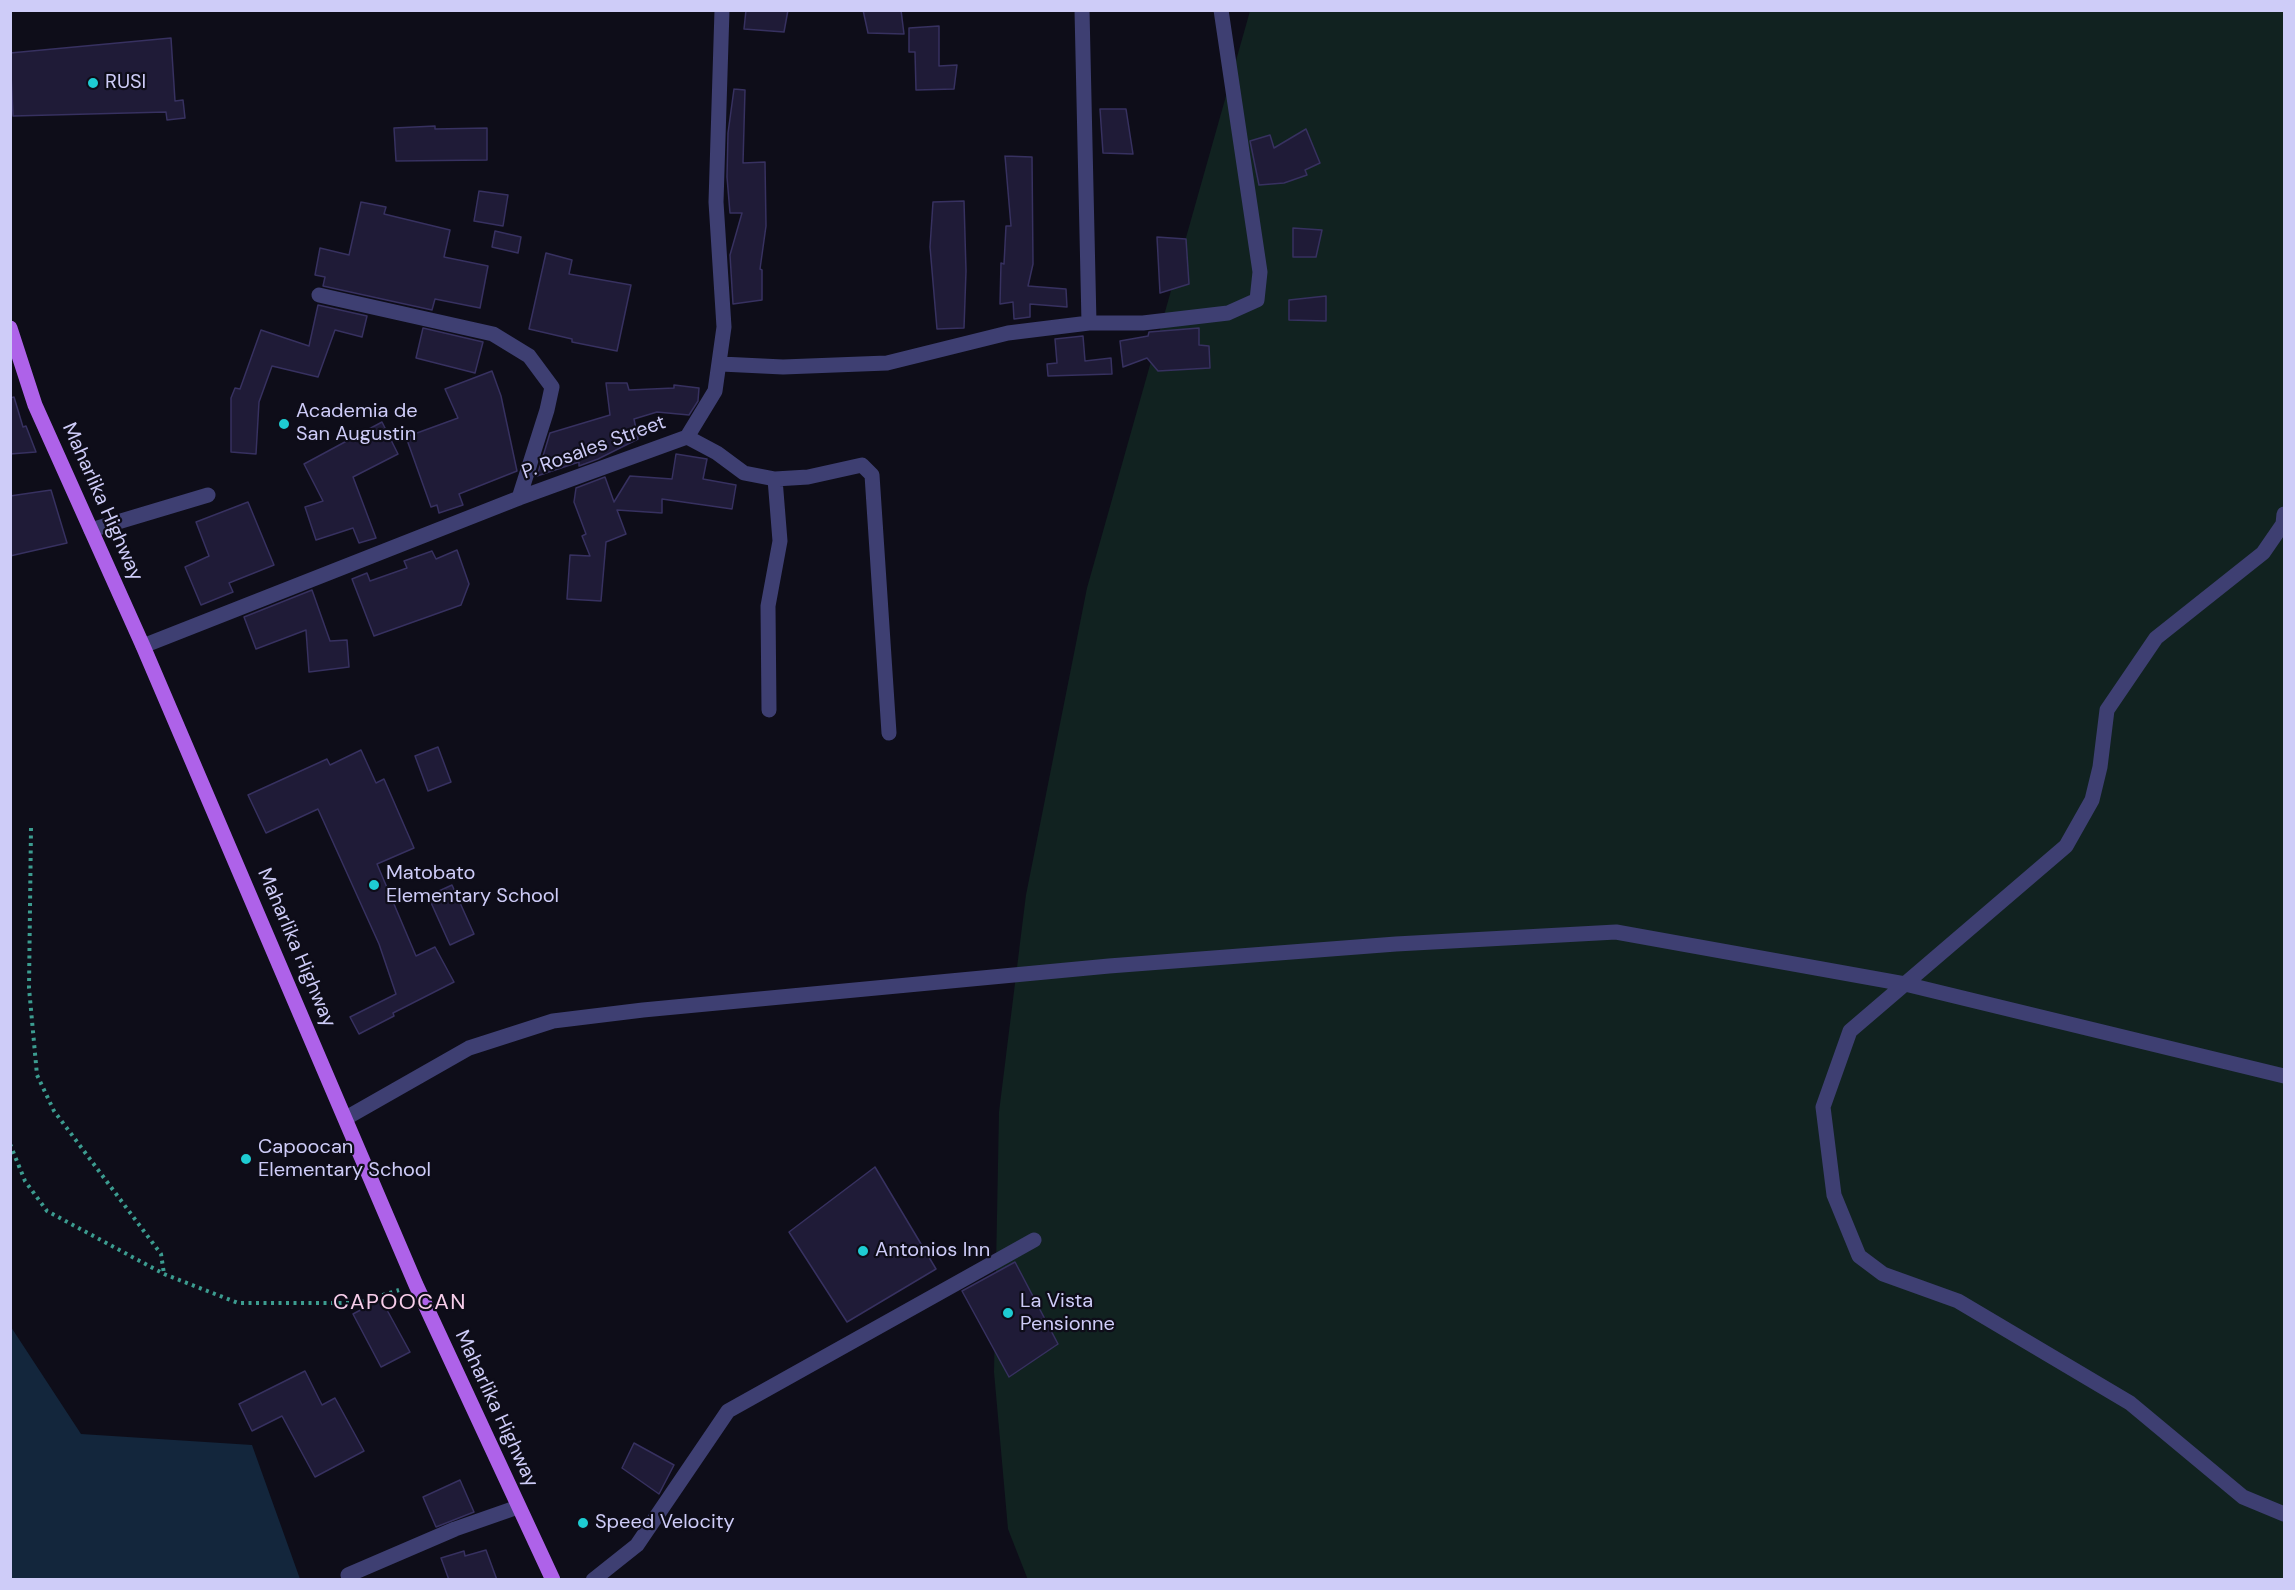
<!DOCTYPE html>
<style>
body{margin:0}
#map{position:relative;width:2295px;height:1590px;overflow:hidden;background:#0e0d19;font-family:"DM Sans",sans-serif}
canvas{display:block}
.frame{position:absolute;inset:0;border:12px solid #ceccf8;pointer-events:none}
</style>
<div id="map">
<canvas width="2295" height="1590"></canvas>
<div class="frame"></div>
</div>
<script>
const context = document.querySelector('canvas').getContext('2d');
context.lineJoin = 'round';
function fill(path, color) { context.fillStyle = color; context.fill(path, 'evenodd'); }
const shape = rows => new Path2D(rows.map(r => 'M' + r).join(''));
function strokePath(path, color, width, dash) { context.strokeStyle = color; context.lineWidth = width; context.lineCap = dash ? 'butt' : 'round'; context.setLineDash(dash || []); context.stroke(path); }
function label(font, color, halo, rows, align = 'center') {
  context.font = font + ' "DM Sans",sans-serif'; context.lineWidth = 4.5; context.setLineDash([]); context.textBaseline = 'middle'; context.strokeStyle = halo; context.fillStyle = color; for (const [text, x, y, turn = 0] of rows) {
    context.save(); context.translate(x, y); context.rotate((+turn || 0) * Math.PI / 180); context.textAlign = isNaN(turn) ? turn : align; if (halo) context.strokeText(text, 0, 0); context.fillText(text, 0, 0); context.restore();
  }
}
const green = shape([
 [1250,11,2284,11,2284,1579,1028,1580,1008,1529,994,1372,999,1112,1026,895,1087,588]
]);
const water = shape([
 [11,1327,81,1434,252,1445,300,1579,11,1579]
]);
const building = shape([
 [746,10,788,10,784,32,744,29,746,10],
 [863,10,901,10,904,34,868,33,863,10],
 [939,26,939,66,957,65,954,89,916,90,915,52,909,52,909,28,939,26],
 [171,38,175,101,183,100,185,118,167,120,166,112,13,116,10,53,171,38],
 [734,89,745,90,743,163,765,162,766,226,760,269,762,270,762,300,733,304,730,255,742,213,730,213,727,177,728,133,734,89],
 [1100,109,1126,109,1133,154,1103,153,1100,109],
 [435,126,435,129,487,128,487,160,396,161,394,128,435,126],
 [1306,129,1320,163,1305,170,1307,175,1284,183,1259,185,1250,141,1270,135,1274,148,1306,129],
 [1005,156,1032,157,1033,264,1028,286,1066,289,1067,307,1030,304,1030,317,1014,319,1013,302,1000,304,1001,263,1004,264,1006,226,1011,226,1005,156],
 [479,191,508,195,503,226,474,221,479,191],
 [964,201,966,271,964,328,937,329,930,247,933,202,964,201],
 [361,202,386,207,384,214,450,230,444,257,488,266,480,308,435,299,432,310,323,286,325,277,315,275,320,248,349,255,361,202],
 [1293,228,1322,230,1316,257,1293,257,1293,228],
 [495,231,521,237,518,253,492,247,495,231],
 [1157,237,1186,239,1189,284,1160,293,1157,237],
 [546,253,572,260,569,274,631,285,617,351,572,342,572,339,529,329,546,253],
 [1326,296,1326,321,1289,320,1289,300,1326,296],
 [318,305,367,316,362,337,335,330,318,377,272,366,259,402,256,454,231,452,231,398,235,388,240,389,261,330,309,346,318,305],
 [423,328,483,342,475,373,416,358,423,328],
 [1199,328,1199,345,1209,346,1210,368,1158,371,1147,358,1123,367,1120,341,1148,336,1149,332,1199,328],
 [1083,336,1085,361,1111,358,1112,374,1048,376,1047,364,1057,363,1055,339,1083,336],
 [492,371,501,396,517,471,459,494,463,505,439,513,437,505,431,507,406,437,458,418,445,389,492,371],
 [606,383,627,383,629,390,674,388,674,385,699,388,698,401,689,415,657,412,634,419,638,439,598,459,579,466,579,462,537,476,550,433,610,415,606,383],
 [14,397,23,427,26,426,36,452,10,454,10,398,14,397],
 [382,422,398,454,353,477,376,538,359,543,353,528,316,540,305,507,323,501,304,464,382,422],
 [676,454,707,459,703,479,736,485,732,509,662,499,662,513,617,510,626,534,606,542,601,601,567,599,570,555,590,556,582,536,586,534,574,502,576,488,605,477,614,502,630,476,672,479,676,454],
 [51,490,67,543,10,556,10,496,51,490],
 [248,502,274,565,229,583,233,592,201,605,185,567,209,556,196,522,248,502],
 [457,550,469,584,461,605,374,636,352,579,367,573,370,581,407,568,404,561,432,551,436,559,457,550],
 [312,590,330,641,347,640,349,667,309,672,306,630,256,649,244,617,312,590],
 [438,747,451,782,428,791,415,756,438,747],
 [361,750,376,783,384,779,414,848,377,864,416,956,435,947,454,982,393,1013,394,1016,359,1034,350,1017,396,994,379,944,318,809,266,833,248,795,327,759,330,765,361,750],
 [452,885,474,934,450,945,428,896,452,885],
 [875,1167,936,1269,847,1322,789,1232,875,1167],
 [1015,1262,1058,1344,1009,1377,962,1291,1015,1262],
 [381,1299,410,1352,381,1367,353,1314,381,1299],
 [305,1371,322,1405,335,1398,364,1451,315,1477,282,1416,252,1431,239,1404,305,1371],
 [634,1443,674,1465,659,1494,622,1468,634,1443],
 [460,1480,474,1512,436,1527,423,1497,460,1480],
 [486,1550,497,1580,449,1580,441,1558,464,1551,465,1556,486,1550]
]);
const path = shape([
 [31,828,29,988,37,1075,54,1111,161,1254,164,1274],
 [10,1144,25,1181,47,1211,164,1274,238,1303,357,1303,399,1290]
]);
const minor = shape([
 [1082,10,1089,323],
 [319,295,493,334,529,356,552,387,547,410,519,498],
 [721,364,783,367,887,363,1008,333,1089,323,1143,323,1228,313,1257,300,1260,272,1221,10],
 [687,437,717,453,744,473,775,479,808,477,862,465,872,475,889,733],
 [2284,514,2283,524,2263,553,2156,638,2107,710,2100,767,2092,800,2066,846,1850,1031,1823,1107,1834,1195,1859,1256,1883,1274,1958,1301,2130,1403,2243,1497,2284,1514],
 [91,530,208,495],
 [143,646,519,498,687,437,715,391,724,327,716,202,722,10],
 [769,710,768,606,780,541,775,479],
 [346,1118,469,1048,553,1021,643,1010,1109,966,1396,944,1616,932,1905,984,2284,1076],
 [348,1575,455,1529,518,1507],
 [593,1580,637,1545,728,1411,1034,1240]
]);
const major = shape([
 [10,328,35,405,143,646,416,1285,553,1580]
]);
const markers = [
 [93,83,6,"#1eccd2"],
 [284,424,6,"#1eccd2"],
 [374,885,6,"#1eccd2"],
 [246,1159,6,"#1eccd2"],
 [863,1251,6,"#1eccd2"],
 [1008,1313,6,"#1eccd2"],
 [583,1523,6,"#1eccd2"]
];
const poiNames = [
 ["RUSI",105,83],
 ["Academia de",296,412],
 ["San Augustin",296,435],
 ["Matobato",386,874],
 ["Elementary School",386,897],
 ["Capoocan",258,1148],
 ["Elementary School",258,1171],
 ["Antonios Inn",875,1251],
 ["La Vista",1020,1302],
 ["Pensionne",1020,1325],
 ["Speed Velocity",595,1523]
];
const streetNames = [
 ["P. Rosales Street",594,448,-20],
 ["Maharlika Highway",102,502,66],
 ["Maharlika Highway",296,948,67],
 ["Maharlika Highway",496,1409,65]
];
const quarterNames = [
 ["CAPOOCAN",400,1303]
];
fill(green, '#112220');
fill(water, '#13263c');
fill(building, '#1f1b37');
strokePath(building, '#373160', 1.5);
strokePath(path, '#3c9c90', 4, [3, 4.5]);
strokePath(minor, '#3e3f72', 15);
strokePath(major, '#ae62e9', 15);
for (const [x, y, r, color] of markers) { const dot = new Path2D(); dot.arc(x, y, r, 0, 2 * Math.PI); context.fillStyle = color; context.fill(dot); strokePath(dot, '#0e0d19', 2); }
label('20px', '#ceccf8', '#0e0d19', poiNames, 'left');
label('20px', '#ceccf8', '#0e0d19', streetNames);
context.letterSpacing = '1.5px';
label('22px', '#f8ceeb', '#0e0d19', quarterNames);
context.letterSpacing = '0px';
</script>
